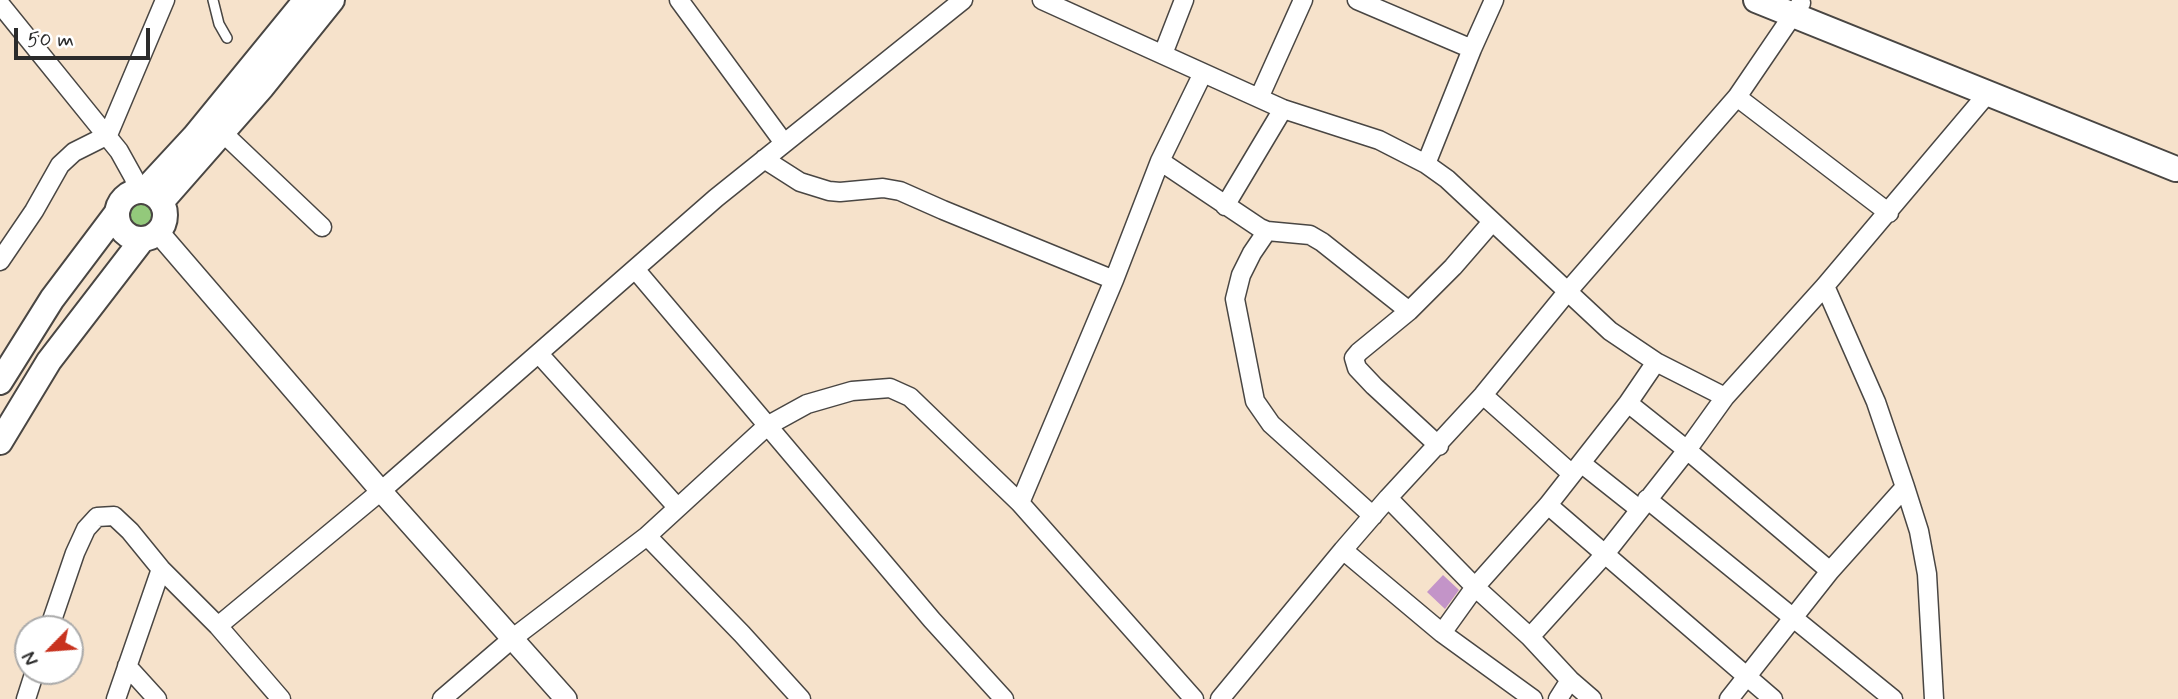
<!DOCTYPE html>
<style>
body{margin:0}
#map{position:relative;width:2178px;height:699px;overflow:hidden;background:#f6e2cb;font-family:Mynerve,sans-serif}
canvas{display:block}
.north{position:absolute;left:14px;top:615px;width:70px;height:70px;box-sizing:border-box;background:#fff;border:2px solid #aaa;border-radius:50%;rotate:245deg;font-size:19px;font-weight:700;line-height:28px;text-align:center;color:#2b2b2b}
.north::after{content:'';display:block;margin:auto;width:24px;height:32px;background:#c8321e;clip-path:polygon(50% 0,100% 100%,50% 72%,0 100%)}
.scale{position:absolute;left:14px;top:28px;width:136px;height:32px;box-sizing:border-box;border:4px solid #2b2b2b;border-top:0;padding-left:9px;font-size:21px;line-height:24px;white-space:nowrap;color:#2b2b2b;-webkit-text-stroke:5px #fff;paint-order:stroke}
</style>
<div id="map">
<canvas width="2178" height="699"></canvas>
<div class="north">N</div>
<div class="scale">50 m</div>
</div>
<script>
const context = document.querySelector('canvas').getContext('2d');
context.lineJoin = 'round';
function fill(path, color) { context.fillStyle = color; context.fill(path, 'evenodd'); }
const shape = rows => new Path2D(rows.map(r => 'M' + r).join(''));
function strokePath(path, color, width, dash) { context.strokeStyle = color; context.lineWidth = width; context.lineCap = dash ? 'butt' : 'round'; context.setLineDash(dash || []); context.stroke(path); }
const green = shape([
 '125 216a15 15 0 1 1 30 0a15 15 0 1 1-30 0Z'
]);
const building = shape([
 [1443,575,1459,590,1445,609,1427,592]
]);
const service = shape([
 [213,0,219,24,227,38]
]);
const minor = shape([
 [679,0,784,143],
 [1042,0,1283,109,1379,140,1426,164,1447,179,1610,331,1656,362,1725,397],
 [1357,0,1472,49],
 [0,4,119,151,134,178,137,191],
 [1163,54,1184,0],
 [1737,97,1889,213],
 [1259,98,1303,0],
 [223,133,322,227],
 [764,159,800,182,829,191,840,192,883,188,900,191,943,210,1114,280],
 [1160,161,1260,228,1267,231,1310,235,1322,242,1409,311],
 [1426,164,1472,49,1494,0],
 [1225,206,1283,109],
 [1267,231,1252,253,1241,275,1235,299,1255,401,1271,424,1373,516],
 [0,261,34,211,60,165,74,152,108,135,165,0],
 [635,269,932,620,1004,699],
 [539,354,677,507],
 [1483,395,1572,474],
 [1628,403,1687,450,1830,571],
 [1439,446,1374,386,1357,368,1354,358,1359,352,1409,311,1453,267,1492,222],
 [1581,463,1639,509],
 [1905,487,1919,531,1927,574,1934,699],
 [1388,498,1475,587,1530,637,1570,680,1592,699],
 [1647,499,1893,699],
 [1548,505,1773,699],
 [647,536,742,634,801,699],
 [1343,550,1442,633,1533,699],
 [218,626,381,491,716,198,963,0],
 [49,629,75,553,86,529,97,517,114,516,130,531,161,569,218,626,281,699],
 [1442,633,1475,587,1548,505,1628,403,1656,362],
 [1530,637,1605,554,1687,450,1725,397,1825,286,1988,93],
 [127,666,157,699],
 [26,699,35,671],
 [116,699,161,569],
 [442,699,513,638,647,536,767,426,807,404,852,391,890,388,910,397,1020,503],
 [1194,699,1020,503,1114,280,1160,161,1203,73],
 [1220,699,1343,550,1388,498,1483,395,1568,291,1737,97,1801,3],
 [1558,699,1570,680],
 [1729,699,1830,571,1905,487,1876,402,1825,286]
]);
const tertiary = shape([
 [158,232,381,491,566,699]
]);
const secondary = shape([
 [1756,0,2176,169],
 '117 215a24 24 0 1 1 48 0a24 24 0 1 1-48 0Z',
 [144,191,194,137,306,0],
 [161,202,262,87,332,0],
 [0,382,52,299,116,214],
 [0,442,49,361,142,240]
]);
fill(green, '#93c97b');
fill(building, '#c394c8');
strokePath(service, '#494643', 12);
strokePath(minor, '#494643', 21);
strokePath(tertiary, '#494643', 24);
strokePath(secondary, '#494643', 28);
strokePath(service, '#fff', 9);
strokePath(minor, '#fff', 18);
strokePath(tertiary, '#fff', 21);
strokePath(secondary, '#fff', 24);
</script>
